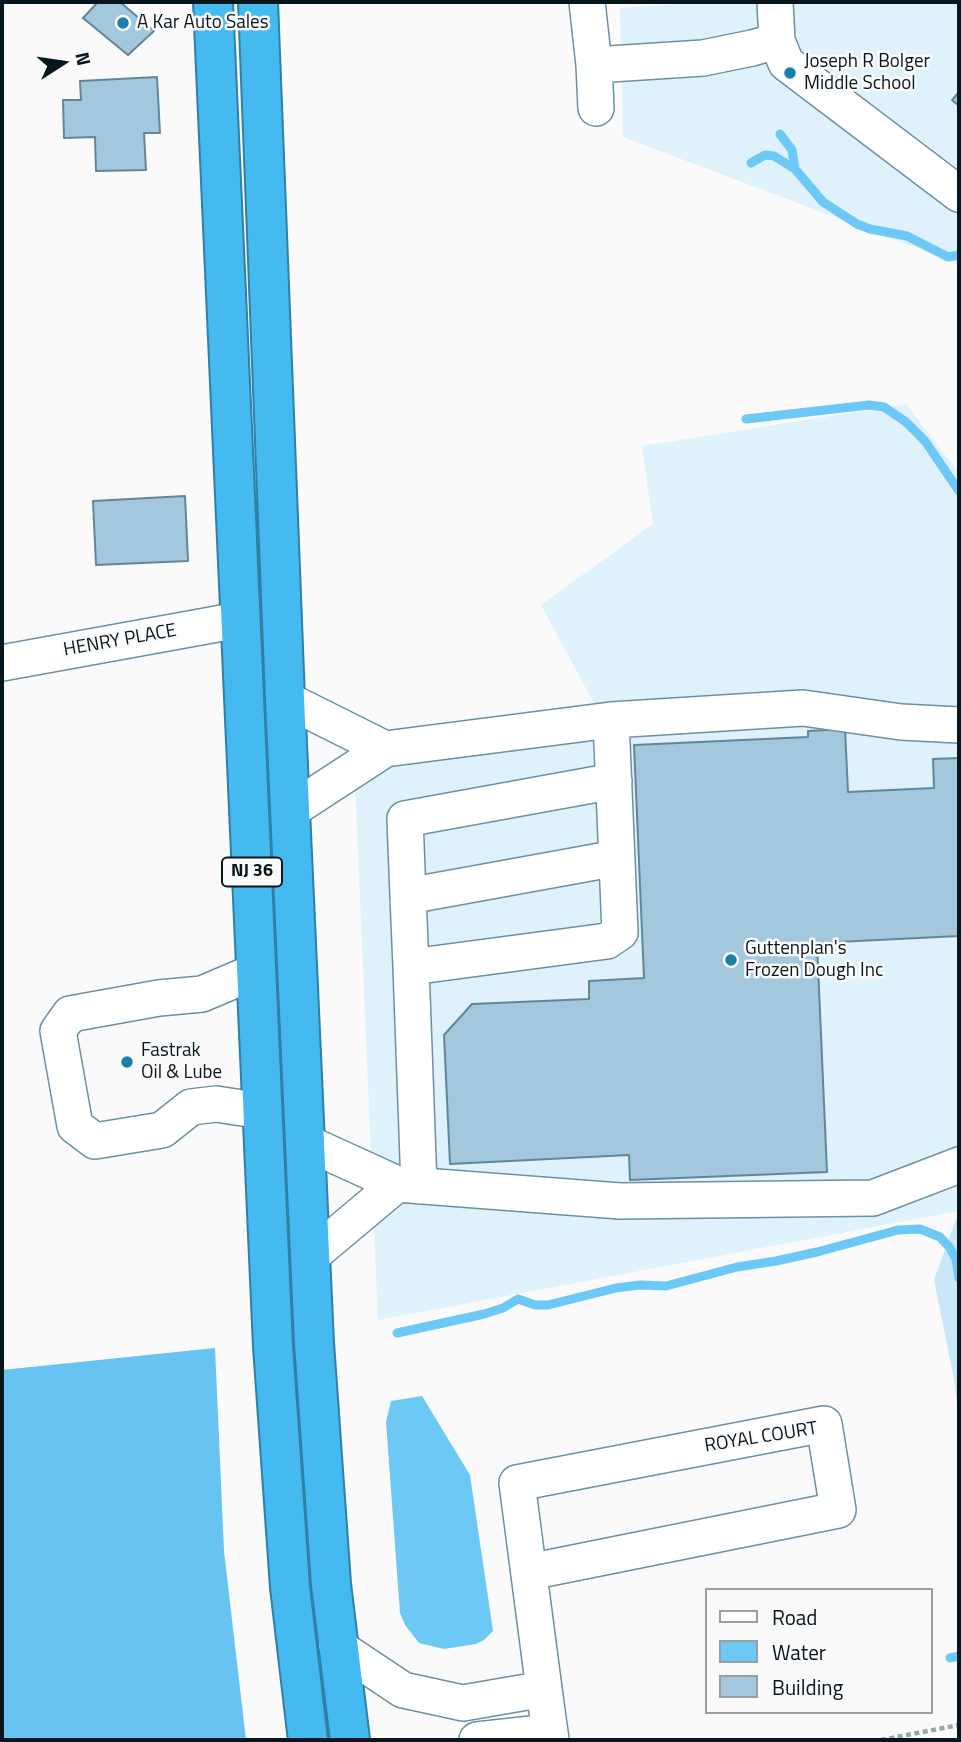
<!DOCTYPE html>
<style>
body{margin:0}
#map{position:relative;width:961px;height:1742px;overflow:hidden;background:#fafafa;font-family:"Titillium Web",sans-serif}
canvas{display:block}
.frame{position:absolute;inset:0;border:4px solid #07151c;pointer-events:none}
.legend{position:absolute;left:705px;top:1588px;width:228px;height:126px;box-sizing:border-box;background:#fafafa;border:2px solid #999ea1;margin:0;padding:9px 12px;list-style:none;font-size:21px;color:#07151c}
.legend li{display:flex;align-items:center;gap:14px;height:35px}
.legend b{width:35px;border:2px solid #999ea1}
.north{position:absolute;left:28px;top:28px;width:70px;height:70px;-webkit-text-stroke:5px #fafafa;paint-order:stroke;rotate:78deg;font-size:19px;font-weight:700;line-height:28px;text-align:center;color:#07151c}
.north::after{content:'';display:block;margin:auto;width:24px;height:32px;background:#07151c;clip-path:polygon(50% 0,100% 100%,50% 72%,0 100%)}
</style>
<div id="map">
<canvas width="961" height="1742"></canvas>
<div class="frame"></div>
<ul class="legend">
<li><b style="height:9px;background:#fff"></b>Road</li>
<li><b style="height:19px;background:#6cc9f6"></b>Water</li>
<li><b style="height:19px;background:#a3c8dd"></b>Building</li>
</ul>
<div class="north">N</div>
</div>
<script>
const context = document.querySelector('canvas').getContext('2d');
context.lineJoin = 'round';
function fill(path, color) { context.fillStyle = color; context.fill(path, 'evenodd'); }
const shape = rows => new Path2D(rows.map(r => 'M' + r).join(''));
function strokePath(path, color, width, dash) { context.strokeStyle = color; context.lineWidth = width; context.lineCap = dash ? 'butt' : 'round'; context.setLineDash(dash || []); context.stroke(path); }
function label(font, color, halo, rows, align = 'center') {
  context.font = font + ' "Titillium Web",sans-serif'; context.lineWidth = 5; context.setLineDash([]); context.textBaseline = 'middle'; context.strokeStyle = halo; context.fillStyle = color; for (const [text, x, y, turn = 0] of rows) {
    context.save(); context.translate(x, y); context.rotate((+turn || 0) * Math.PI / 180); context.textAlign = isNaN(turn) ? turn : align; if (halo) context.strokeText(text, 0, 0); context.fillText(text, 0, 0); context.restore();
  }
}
const built = shape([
 [714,2,959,2,959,264,623,137,620,8],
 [906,404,959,473,959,1211,378,1320,353,733,596,707,541,605,653,524,642,446]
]);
const green = shape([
 [959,1211,959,1423,954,1379,934,1280]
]);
const forest = shape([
 [215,1348,224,1551,246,1740,2,1740,2,1370]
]);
const water = shape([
 [422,1396,470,1475,493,1631,484,1640,476,1644,444,1649,419,1643,405,1625,400,1613,386,1422,391,1401]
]);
const stream = shape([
 [780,134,792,150,795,169],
 [751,163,765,155,774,156,795,169,823,202,857,224,870,229,907,236,948,257,959,255],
 [746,419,869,405,884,407,906,422,925,441,959,491],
 [397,1333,484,1314,503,1308,518,1299,535,1305,548,1305,616,1288,640,1285,666,1286,737,1267,776,1261,817,1252,898,1230,920,1229,940,1237,950,1248,956,1259,959,1278],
 [950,1658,959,1656]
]);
const building = shape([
 [98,2,120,2,154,31,128,55,83,18,98,2],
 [157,77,160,133,144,133,146,170,96,171,95,137,64,138,63,100,81,100,80,81,157,77],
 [959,92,959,106,952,100,959,92],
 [185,496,188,561,96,565,93,501,185,496],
 [845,729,848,792,934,788,933,759,959,758,959,936,817,943,827,1172,630,1180,629,1155,450,1164,444,1035,472,1004,589,999,589,981,644,978,634,745,808,737,808,731,845,729]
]);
const path = shape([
 [881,1740,959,1725]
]);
const minor = shape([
 [587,2,594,65,596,108],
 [777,41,786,63,959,194],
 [594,65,703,58,752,48,777,41,775,2],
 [2,663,239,620],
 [285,699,385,749],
 [611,720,803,708,901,722,959,725],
 [290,811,385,749,611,720,620,932,607,941,411,967,419,1186],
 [408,896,405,819,614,781],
 [411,967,408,896,617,858],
 [256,971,202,994,159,998,70,1014,58,1031,75,1126,95,1141,162,1130,191,1107,216,1104,262,1111],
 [305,1142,397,1184,620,1201,873,1198,959,1165],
 [310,1257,397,1184],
 [529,1572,838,1510,824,1424,517,1483,544,1689,551,1740],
 [337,1646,403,1690,463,1703,544,1689],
 [477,1740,550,1732]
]);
const highway = shape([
 [213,2,273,1346,290,1587,308,1740],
 [258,2,285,699,314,1343,331,1584,350,1740]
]);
const markers = [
 [123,23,7,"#1980aa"],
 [790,73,7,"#1980aa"],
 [731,960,7,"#1980aa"],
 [127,1062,7,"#1980aa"]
];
const shields = [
 [252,872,60]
];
const shieldNames = [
 ["NJ 36",252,872]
];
const poiNames = [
 ["A Kar Auto Sales",137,23],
 ["Joseph R Bolger",804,62],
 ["Middle School",804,84],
 ["Guttenplan's",745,949],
 ["Frozen Dough Inc",745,971],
 ["Fastrak",141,1051],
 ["Oil & Lube",141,1073]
];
const streetNames = [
 ["HENRY PLACE",120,641,-10],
 ["ROYAL COURT",761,1438,-9]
];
fill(built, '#dff1fb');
fill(green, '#c8e7f8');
fill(forest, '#67c3f1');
fill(water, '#6cc9f6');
strokePath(stream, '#6cc9f6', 9);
fill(building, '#a3c8dd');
strokePath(building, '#628699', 2);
strokePath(minor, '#6c90a3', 38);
strokePath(highway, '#2f80a6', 42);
strokePath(path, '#9ea4a6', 4.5, [5, 3.5]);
strokePath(minor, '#fff', 35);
strokePath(highway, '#44baf0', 38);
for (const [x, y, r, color] of markers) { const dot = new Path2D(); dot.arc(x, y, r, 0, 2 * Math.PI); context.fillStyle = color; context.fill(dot); strokePath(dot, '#fafafa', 2.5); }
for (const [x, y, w] of shields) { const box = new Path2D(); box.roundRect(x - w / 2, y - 14.5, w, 29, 5); context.fillStyle = '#fafafa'; context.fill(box); strokePath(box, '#07151c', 2); }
label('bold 18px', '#07151c', null, shieldNames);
label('19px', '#07151c', '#fafafa', poiNames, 'left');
label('19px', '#07151c', '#fafafa', streetNames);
</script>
